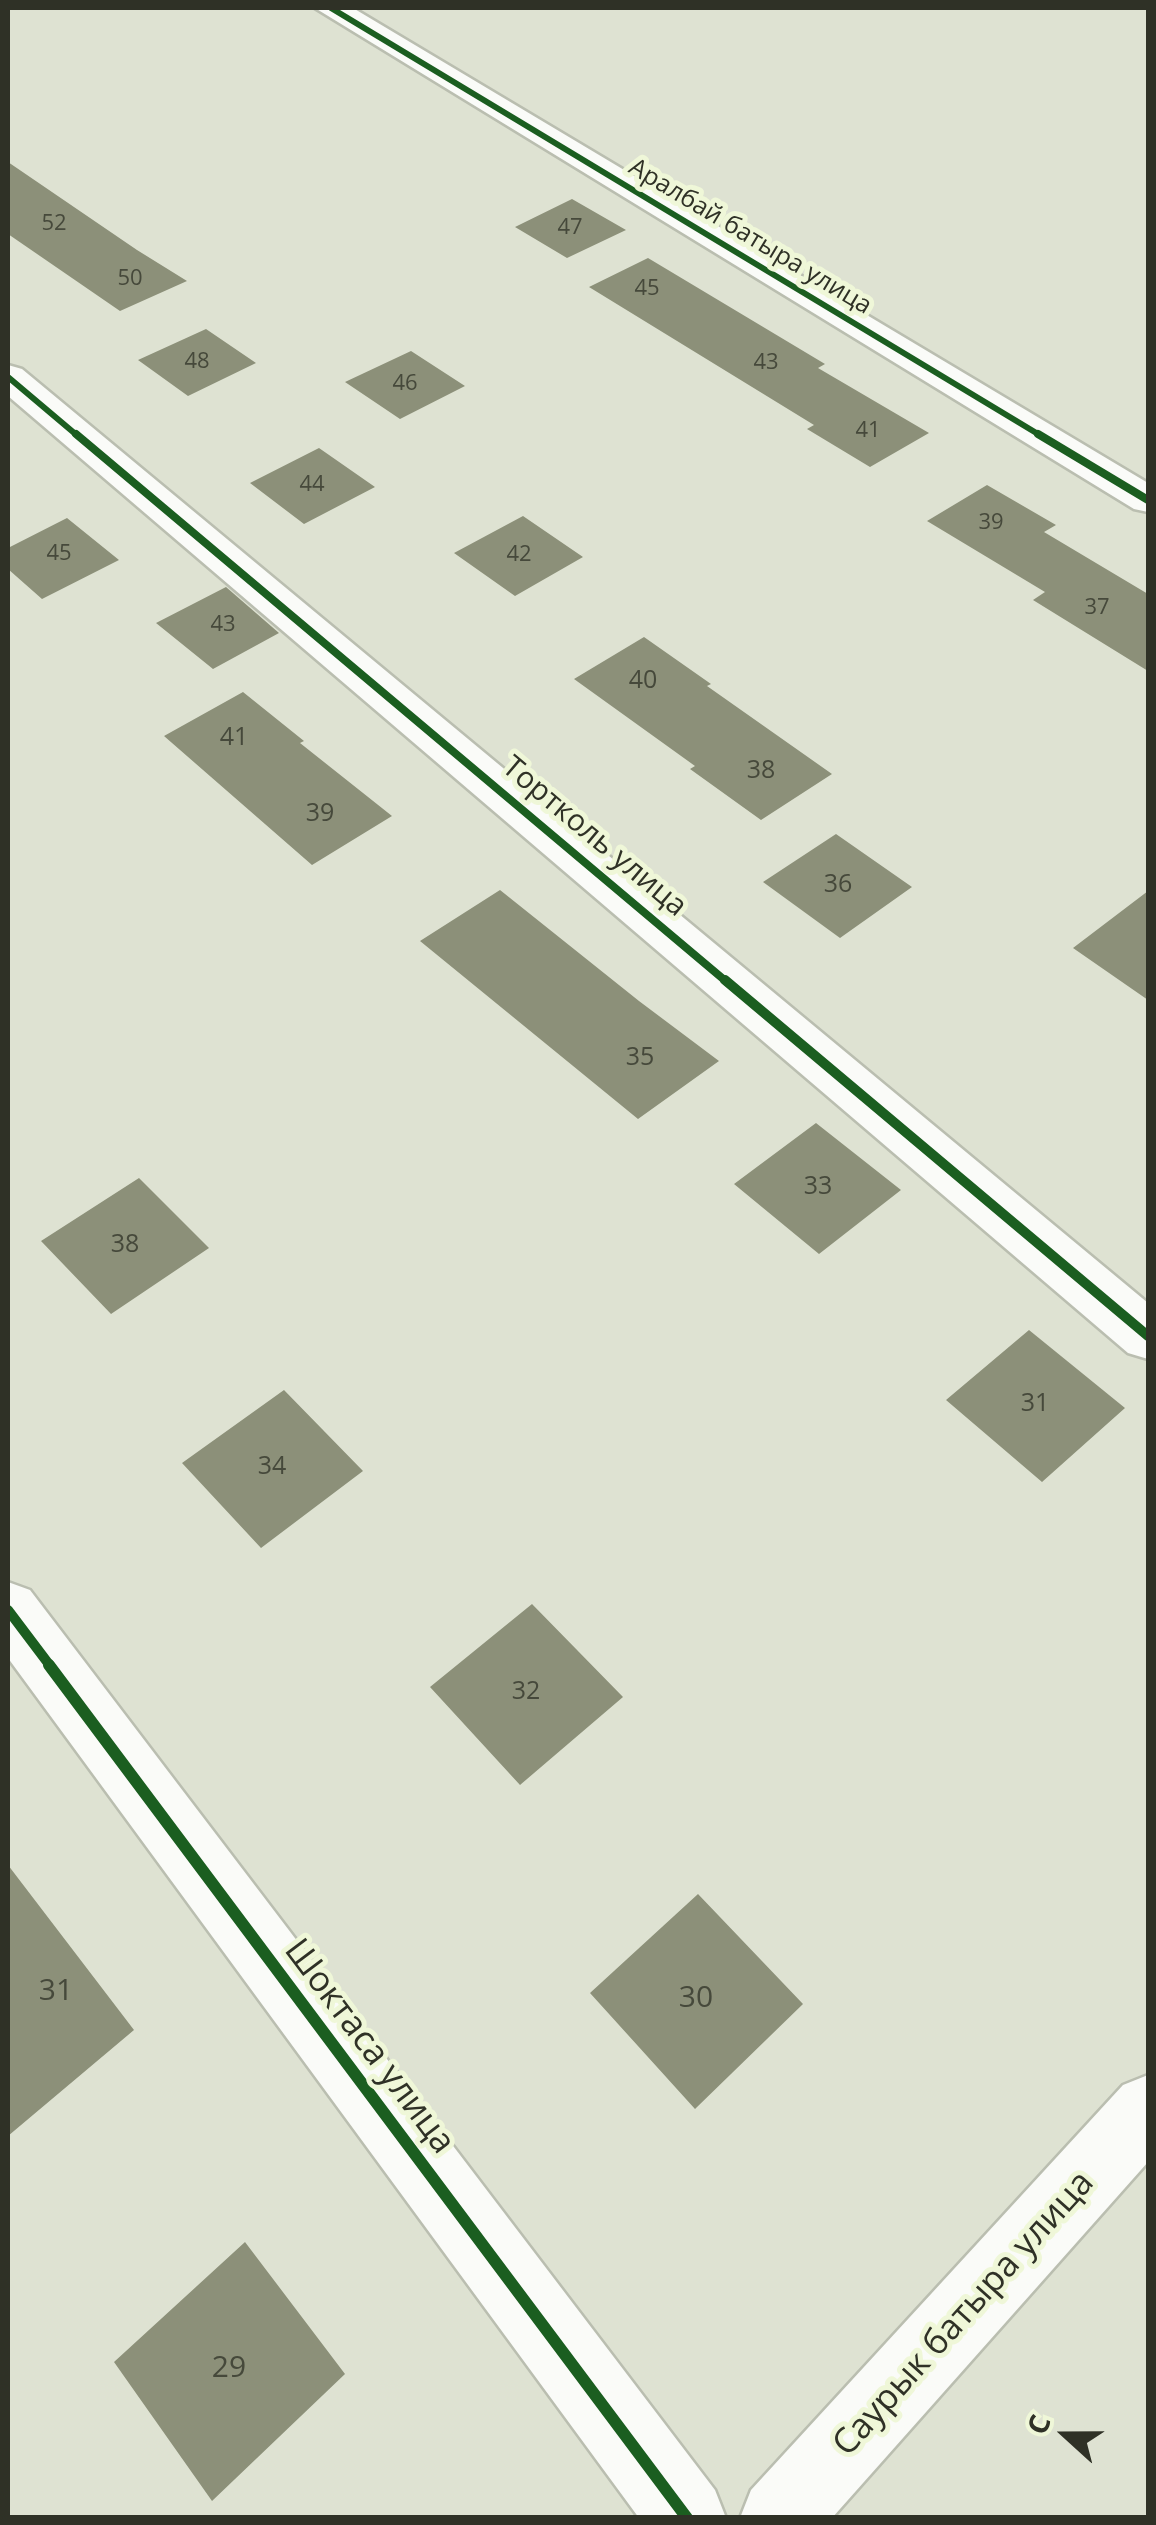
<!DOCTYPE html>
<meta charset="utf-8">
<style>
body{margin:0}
#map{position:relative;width:1156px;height:2525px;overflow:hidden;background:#dee2d2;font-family:"Open Sans",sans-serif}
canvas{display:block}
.frame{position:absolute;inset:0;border:10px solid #2f3126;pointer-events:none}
.north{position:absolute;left:1016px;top:2385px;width:100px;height:100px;-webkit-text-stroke:8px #eff7d8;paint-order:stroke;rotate:291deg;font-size:28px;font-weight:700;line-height:40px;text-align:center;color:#2f3126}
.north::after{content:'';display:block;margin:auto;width:35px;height:45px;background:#2f3126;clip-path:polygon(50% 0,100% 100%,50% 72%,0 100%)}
</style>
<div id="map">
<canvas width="1156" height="2525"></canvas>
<div class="frame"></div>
<div class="north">С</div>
</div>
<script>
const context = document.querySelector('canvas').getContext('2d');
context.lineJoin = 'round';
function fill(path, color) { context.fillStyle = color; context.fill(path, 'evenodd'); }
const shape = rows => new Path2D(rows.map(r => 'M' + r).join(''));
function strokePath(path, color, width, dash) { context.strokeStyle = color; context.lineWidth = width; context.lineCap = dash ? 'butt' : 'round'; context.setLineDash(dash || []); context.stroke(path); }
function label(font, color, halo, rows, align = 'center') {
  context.font = font + ' "Open Sans",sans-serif'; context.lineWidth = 10; context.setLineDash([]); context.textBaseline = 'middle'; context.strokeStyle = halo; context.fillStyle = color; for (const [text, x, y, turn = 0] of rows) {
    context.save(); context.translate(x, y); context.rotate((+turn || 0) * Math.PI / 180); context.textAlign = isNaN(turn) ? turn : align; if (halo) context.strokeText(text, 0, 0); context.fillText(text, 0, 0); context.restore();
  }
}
const building = shape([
 [8,162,137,250,187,281,120,311,8,234],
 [572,199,626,230,567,258,515,227],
 [648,258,825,364,818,368,929,433,870,467,807,429,814,425,589,287],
 [206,329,256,363,188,396,138,360],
 [411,351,465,386,400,419,345,382],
 [319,448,375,487,304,524,250,483],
 [987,485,1056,525,1044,532,1148,594,1148,671,1033,600,1045,592,927,521],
 [523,516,583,557,515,596,454,553],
 [67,518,119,560,42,599,8,569,8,548],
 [226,587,279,633,213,669,156,623],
 [644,637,711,684,707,686,832,774,761,820,690,769,695,766,574,679],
 [243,692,304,741,300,743,392,816,312,865,164,736],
 [836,834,912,887,840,938,763,882],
 [500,890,639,1001,719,1061,638,1119,420,941],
 [1148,891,1148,1000,1073,948],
 [816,1123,901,1190,819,1254,734,1184],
 [139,1178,209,1248,111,1314,41,1241],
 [1029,1330,1125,1408,1042,1482,946,1400],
 [284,1390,363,1471,261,1548,182,1463],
 [532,1604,623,1697,520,1785,430,1687],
 [8,1865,134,2030,8,2136],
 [698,1894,803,2004,695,2109,590,1993],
 [245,2242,345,2374,212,2501,114,2362]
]);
const minor = shape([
 [315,8,353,8,1148,483,1148,512,1134,509,315,8],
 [8,365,22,369,1148,1303,1148,1359,1128,1353,8,396,8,365],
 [8,1582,30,1590,715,2490,726,2518,639,2518,8,1658,8,1582],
 [1148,2075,1148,2162,832,2518,740,2518,751,2490,1123,2085,1148,2075]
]);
const cyclewayFar3 = shape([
 [331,8,1043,437],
 [8,377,79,437]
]);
const cyclewayFar2 = shape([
 [76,434,728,983],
 [1038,434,1148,500]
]);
const cyclewayFar1 = shape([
 [725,980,1148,1336],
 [8,1610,51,1667]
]);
const cycleway = shape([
 [49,1665,687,2518]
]);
const farNumbernames = [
 ["52",54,224],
 ["47",570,228],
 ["50",130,279],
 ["45",647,289],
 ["48",197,362],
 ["43",766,363],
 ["46",405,384],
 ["41",868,431],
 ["44",312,485],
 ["39",991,523],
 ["45",59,554],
 ["42",519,555],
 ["37",1097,608],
 ["43",223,625]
];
const farStreetnames = [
 ["Аралбай батыра улица",750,237,31]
];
const numberNames = [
 ["40",643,681],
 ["41",234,738],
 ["38",761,771],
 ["39",320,814],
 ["36",838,885],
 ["35",640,1058],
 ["33",818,1187],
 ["38",125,1245],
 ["31",1035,1404],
 ["34",272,1467],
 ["32",526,1692]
];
const streetNames = [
 ["Тортколь улица",594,837,40]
];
const nearNumbernames = [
 ["31",56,1991],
 ["30",696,1998],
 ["29",229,2368]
];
const nearStreetnames = [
 ["Шоктаса улица",369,2047,53],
 ["Саурык батыра улица",964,2314,-48]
];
fill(building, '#8c9079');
strokePath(minor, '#babeb0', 5);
fill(minor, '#fafbf8');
strokePath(cyclewayFar3, '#1b5e20', 6);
strokePath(cyclewayFar2, '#1b5e20', 8);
strokePath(cyclewayFar1, '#1b5e20', 10);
strokePath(cycleway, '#1b5e20', 12);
label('22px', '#46493b', null, farNumbernames);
label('25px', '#2f3126', '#eff7d8', farStreetnames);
label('25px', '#46493b', null, numberNames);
label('30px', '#2f3126', '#eff7d8', streetNames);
label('30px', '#46493b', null, nearNumbernames);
label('35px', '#2f3126', '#eff7d8', nearStreetnames);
</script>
